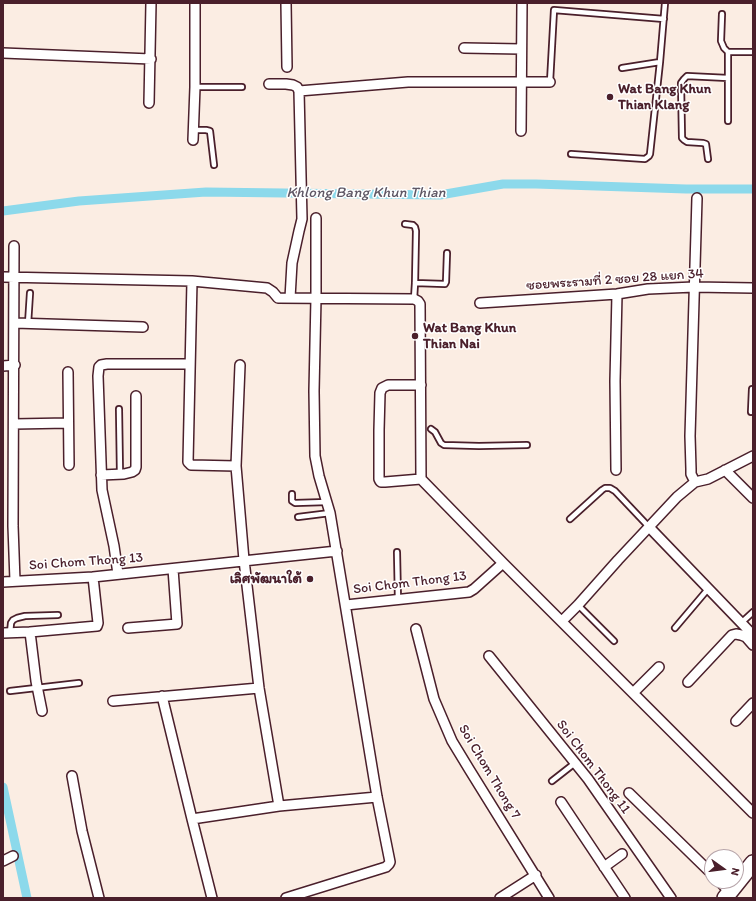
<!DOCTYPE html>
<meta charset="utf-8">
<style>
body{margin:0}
#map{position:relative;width:756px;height:901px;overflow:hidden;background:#fbede3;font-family:Itim,sans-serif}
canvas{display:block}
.frame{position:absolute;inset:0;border:4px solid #4a1f2b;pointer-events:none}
.north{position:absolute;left:704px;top:849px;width:40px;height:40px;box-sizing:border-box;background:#fff;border:1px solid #b7a5aa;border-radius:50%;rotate:104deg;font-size:11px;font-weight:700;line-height:16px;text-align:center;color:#4a1f2b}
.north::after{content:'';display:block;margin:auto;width:14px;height:18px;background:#4a1f2b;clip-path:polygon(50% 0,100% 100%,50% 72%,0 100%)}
</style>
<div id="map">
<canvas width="756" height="901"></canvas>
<div class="frame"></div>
<div class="north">N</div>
</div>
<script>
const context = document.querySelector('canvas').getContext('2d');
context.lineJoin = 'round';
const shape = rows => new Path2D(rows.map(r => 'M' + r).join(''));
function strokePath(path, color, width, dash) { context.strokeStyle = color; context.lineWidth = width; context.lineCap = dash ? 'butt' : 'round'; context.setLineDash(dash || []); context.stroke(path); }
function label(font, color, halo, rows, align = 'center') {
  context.font = font + ' Itim,"Playpen Sans Thai",sans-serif'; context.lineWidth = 3; context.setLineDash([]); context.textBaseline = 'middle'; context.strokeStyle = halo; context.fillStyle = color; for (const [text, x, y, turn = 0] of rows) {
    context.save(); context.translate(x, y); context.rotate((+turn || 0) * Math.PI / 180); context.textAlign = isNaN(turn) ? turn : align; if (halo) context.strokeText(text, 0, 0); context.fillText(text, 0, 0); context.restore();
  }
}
const canal = shape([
 [3,211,79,201,206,192,440,195,503,184,536,184,686,189,753,189],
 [3,787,27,898]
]);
const service = shape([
 [722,14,721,41,724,48,728,52],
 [622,68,660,62],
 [550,82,554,10,664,19],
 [195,87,242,87],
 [728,121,728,52,753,52],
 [193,130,206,130,210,131,214,165],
 [571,154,645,159,649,156,650,154,660,62,665,3],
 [708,159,706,144,703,143,687,142,684,140,682,138,681,83,684,79,687,76,728,78],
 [405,224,413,225,415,227,416,231,415,283,414,299],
 [415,283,445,284,446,282,447,253],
 [28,324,30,293],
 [119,409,120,474],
 [751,412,752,389,753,389],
 [431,429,435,432,441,443,444,445,479,446,527,445],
 [292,494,292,501,295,503,327,502],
 [298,517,330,513],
 [570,519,602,490,605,488,610,488,615,491,649,527],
 [397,552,398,600],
 [578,605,614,641],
 [741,623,753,612],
 [675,628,708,589],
 [10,633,11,623,13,620,17,618,25,616,58,615],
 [10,691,79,683],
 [552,781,575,763]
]);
const minor = shape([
 [286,3,287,67],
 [464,48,521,49],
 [3,53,151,59],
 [269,84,286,84,293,85,297,87,299,91,302,219,299,231,292,263,290,298],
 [299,91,408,82,550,82],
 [149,103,151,3],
 [521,131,522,3],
 [193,140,195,87,195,3],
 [14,246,13,526,15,581],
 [3,277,192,281,267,288,273,292,278,298,414,299,418,301,420,304,421,479,503,563,753,813],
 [192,281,188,462,191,465,236,466],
 [480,303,617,294,648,289,694,287,753,288],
 [15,323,143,327],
 [240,365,236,466,244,560,259,688,279,806],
 [3,366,15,365],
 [68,372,69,465],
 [421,385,388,385,382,388,380,393,379,430,379,479,380,481,381,482,385,482,421,479],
 [14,424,68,423],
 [616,470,615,381,617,294],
 [725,470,753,498],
 [101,475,124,474,132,472,135,470,136,467,136,396],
 [695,482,691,474,691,469,690,436,697,198],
 [649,527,753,635],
 [118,574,114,546,102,490,98,376,99,367,101,365,107,364,190,364],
 [3,582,93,577,337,551],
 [346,605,469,592,474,589,503,563],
 [562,621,578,605,618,560,677,497,695,482,708,479,753,456],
 [128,628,177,624,173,569],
 [416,629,434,699,452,741,469,769,549,898],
 [30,632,36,681,42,711],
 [3,633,30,632,97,626,98,623,93,577],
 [489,656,588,779,671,898],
 [688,682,732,635,736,634,741,635,746,637,753,645],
 [633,693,659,667],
 [162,696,192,819,212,898],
 [113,701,259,688],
 [736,721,753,703],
 [72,776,82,831,99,898],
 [629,793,712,874],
 [561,802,625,898],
 [192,819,279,806,377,797],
 [3,861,13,856],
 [604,867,622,854],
 [719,881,730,892],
 [286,898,386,867,389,864,390,862,377,797,330,513,319,476,315,456,314,391,316,298,316,218],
 [500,898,536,875]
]);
const primary = shape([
 [725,898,753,863]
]);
const markers = [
 [610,97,4,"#4a1f2b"],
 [415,336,4,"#4a1f2b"],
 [310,579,4,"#4a1f2b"]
];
const poiNames = [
 ["Wat Bang Khun",618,89],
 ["Thian Klang",618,105],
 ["Wat Bang Khun",423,328],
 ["Thian Nai",423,344],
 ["เลิศพัฒนาใต้",302,579,"right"]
];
const streetNames = [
 ["ซอยพระรามที่ 2 ซอย 28 แยก 34",615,280,-4],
 ["Soi Chom Thong 13",86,562,-4],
 ["Soi Chom Thong 13",410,583,-7],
 ["Soi Chom Thong 11",593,767,53],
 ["Soi Chom Thong 7",489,772,59]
];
const waterNames = [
 ["Khlong Bang Khun Thian",366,193]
];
strokePath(canal, '#8cd9eb', 9);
strokePath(service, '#4a1f2b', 8);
strokePath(minor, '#4a1f2b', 12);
strokePath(primary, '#4a1f2b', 18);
strokePath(service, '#fff', 4.5);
strokePath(minor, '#fff', 9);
strokePath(primary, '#fff', 15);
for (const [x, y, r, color] of markers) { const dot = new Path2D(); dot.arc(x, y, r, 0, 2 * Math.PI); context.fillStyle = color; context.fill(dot); strokePath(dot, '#fff', 1.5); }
label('bold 14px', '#4a1f2b', '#fff', poiNames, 'left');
label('14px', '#4a1f2b', '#fff', streetNames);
label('italic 15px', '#5e5765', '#fff', waterNames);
</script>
